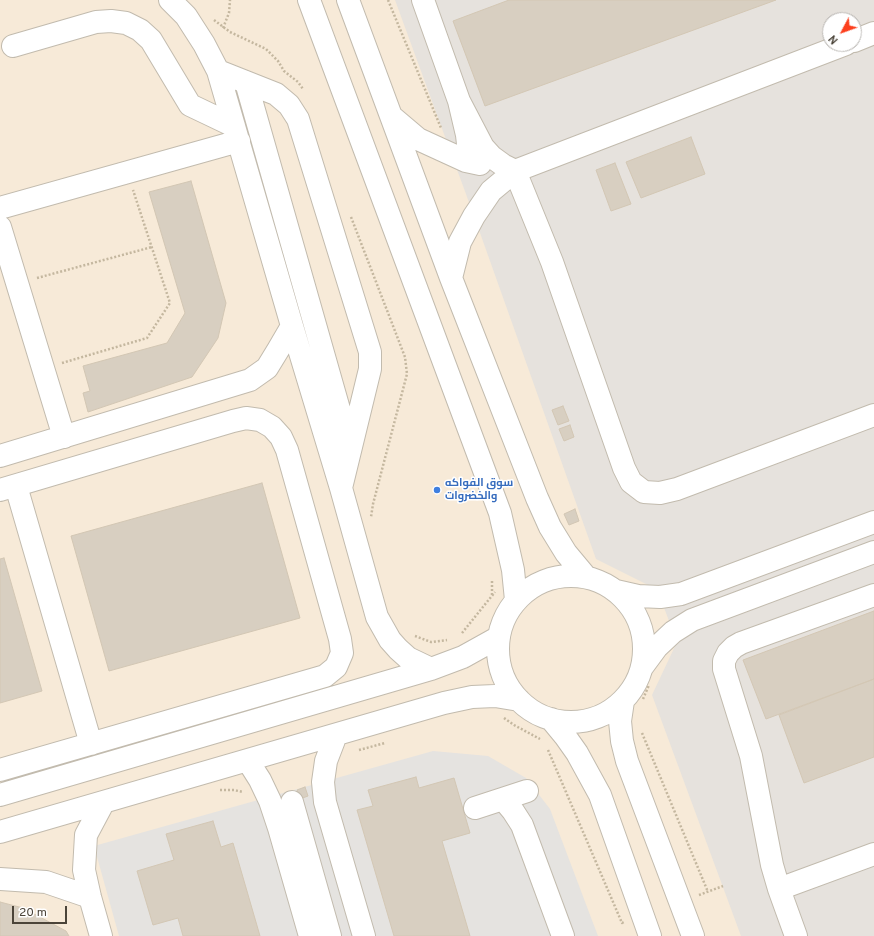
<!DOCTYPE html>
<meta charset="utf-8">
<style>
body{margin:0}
#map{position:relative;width:874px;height:936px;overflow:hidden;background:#f6f3ec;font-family:Overpass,sans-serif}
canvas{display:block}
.north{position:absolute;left:822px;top:12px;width:40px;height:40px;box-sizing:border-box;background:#fff;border:1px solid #b7b4b0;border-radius:50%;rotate:229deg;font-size:11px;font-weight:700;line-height:16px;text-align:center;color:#4b4439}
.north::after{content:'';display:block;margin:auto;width:14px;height:18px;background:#fc3f1d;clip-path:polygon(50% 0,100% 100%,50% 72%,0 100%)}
.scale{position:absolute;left:12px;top:906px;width:55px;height:18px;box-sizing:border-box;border:2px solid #4b4439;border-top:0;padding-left:5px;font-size:12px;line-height:14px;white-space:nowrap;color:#4b4439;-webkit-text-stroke:3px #fff;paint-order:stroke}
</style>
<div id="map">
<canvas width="874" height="936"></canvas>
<div class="north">N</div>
<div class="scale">20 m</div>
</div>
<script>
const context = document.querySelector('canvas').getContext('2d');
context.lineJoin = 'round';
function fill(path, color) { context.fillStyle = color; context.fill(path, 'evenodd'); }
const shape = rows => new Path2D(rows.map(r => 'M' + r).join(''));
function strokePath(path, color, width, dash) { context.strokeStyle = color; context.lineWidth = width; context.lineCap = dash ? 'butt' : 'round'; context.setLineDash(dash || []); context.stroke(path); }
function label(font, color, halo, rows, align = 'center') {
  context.font = font + ' Overpass,Cairo,sans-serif'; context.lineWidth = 3; context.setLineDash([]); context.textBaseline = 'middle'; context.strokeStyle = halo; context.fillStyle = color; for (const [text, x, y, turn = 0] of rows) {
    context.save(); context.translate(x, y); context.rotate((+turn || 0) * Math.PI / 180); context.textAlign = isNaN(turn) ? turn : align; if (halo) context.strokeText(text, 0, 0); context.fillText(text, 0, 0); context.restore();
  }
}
const commercial = shape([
 [0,0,874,0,874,936,0,936],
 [830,20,854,20,854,44,830,44]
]);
const industrial = shape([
 [395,0,874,0,874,936,741,936,652,695,677,642,660,597,654,588,596,559,474,216],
 [830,20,854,20,854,44,830,44]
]);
const parking = shape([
 [433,751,488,756,526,778,550,809,598,936,119,936,94,846]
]);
const building = shape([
 [509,0,776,0,485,106,453,21,509,0],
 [691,137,705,174,641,198,626,162,691,137],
 [615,163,631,204,611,211,596,170,615,163],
 [191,181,226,303,218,338,192,377,88,412,83,393,90,391,83,366,167,343,185,313,149,192,191,181],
 [563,406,569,421,558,425,552,410,563,406],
 [570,425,574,437,564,441,559,429,570,425],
 [262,483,300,618,109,671,71,536,262,483],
 [575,509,579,521,569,525,564,514,575,509],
 [4,558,42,691,0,703,0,559,4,558],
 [874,611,874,679,766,719,743,660,874,611],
 [874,679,874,757,804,783,779,715,874,679],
 [416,777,419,788,454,778,470,833,442,841,470,936,394,936,357,810,373,806,368,790,416,777],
 [305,787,308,796,300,799,297,790,305,787],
 [213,821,221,847,233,843,260,936,183,936,178,918,153,925,137,871,174,860,166,834,213,821],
 [0,902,23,908,66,931,69,936,0,936,0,902]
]);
const path = shape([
 [388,0,441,128],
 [214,20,230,32,266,49,278,61,284,71,298,82,303,89],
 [223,28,229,13,230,0],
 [351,217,405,357,407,374,373,504,371,517],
 [37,278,152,247],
 [62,363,147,338,170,303,133,190],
 [492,595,492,580],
 [462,633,495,592],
 [415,636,431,642,447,640],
 [643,699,649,685],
 [504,718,514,725,540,739],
 [642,733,708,892],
 [359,750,385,743],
 [548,750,622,923,624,922],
 [220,790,234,790,243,792],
 [699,895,723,886]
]);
const minor = shape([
 [170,0,186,16,204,44,218,71,292,326,341,488,377,617,390,640,398,649,408,658,431,669],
 [309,0,500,513,513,570,516,600],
 [348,0,451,278,537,498,550,527,566,553,586,577],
 [423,0,459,101,467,135,468,144,466,161],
 [854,41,874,33],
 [13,46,96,22,111,21,126,23,140,30,151,40,190,105,234,126],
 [218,71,276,94,289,105,298,119,370,352,370,369,341,488],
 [246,82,350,448],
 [459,101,483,147,492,157,503,165,515,171,552,262,624,468,631,482,644,492,660,493,677,489,874,415],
 [392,117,418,139,466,161,480,164],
 [0,208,239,141],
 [0,227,64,437],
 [451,278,460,242,474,216,491,191,515,171,846,44],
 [0,456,250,380,267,368,278,350,292,326],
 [16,486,91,744],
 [0,490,233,421,246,418,260,420,272,427,281,437,287,450,340,639,342,653,336,667,325,676,0,770],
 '498 649a73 73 0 1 1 146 0a73 73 0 1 1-146 0Z',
 [616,591,638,596,660,597,681,594,874,522],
 [643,666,657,647,673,632,692,620,874,552],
 [623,701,620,721,622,741,627,761,693,936],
 [551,719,565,736,577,753,600,795,650,936],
 [336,735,326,761,323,782,325,802,364,936],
 [248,761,260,780,270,801,279,828,310,936],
 [0,795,431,669,463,657,499,637],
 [503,799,513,811,522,825,563,936],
 [292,802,330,936],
 [475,808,527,791],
 [0,832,444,703,472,697,495,696,519,700],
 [0,879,46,882,90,897],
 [779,889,874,854],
 [101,936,90,897,84,870,86,835,103,803],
 [796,936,779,889,772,865,751,756,724,669,724,661,728,653,734,647,741,643,874,595]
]);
const markers = [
 [437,490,4,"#3f7fe0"]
];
const shopNames = [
 ["سوق الفواكه",445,484],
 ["والخضروات",445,497]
];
fill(commercial, '#f7ead8');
fill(industrial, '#e6e2dd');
fill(parking, '#e5e3e0');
fill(building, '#d8cfc1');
strokePath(building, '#d3c7b4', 1);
strokePath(minor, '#c2bbae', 24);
strokePath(path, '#c4b79f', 2.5, [2, 2]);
strokePath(minor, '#fff', 22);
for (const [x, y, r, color] of markers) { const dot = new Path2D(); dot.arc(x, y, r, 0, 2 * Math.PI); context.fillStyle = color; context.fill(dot); strokePath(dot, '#fff', 1.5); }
label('bold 11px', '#366cbe', '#fff', shopNames, 'left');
</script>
